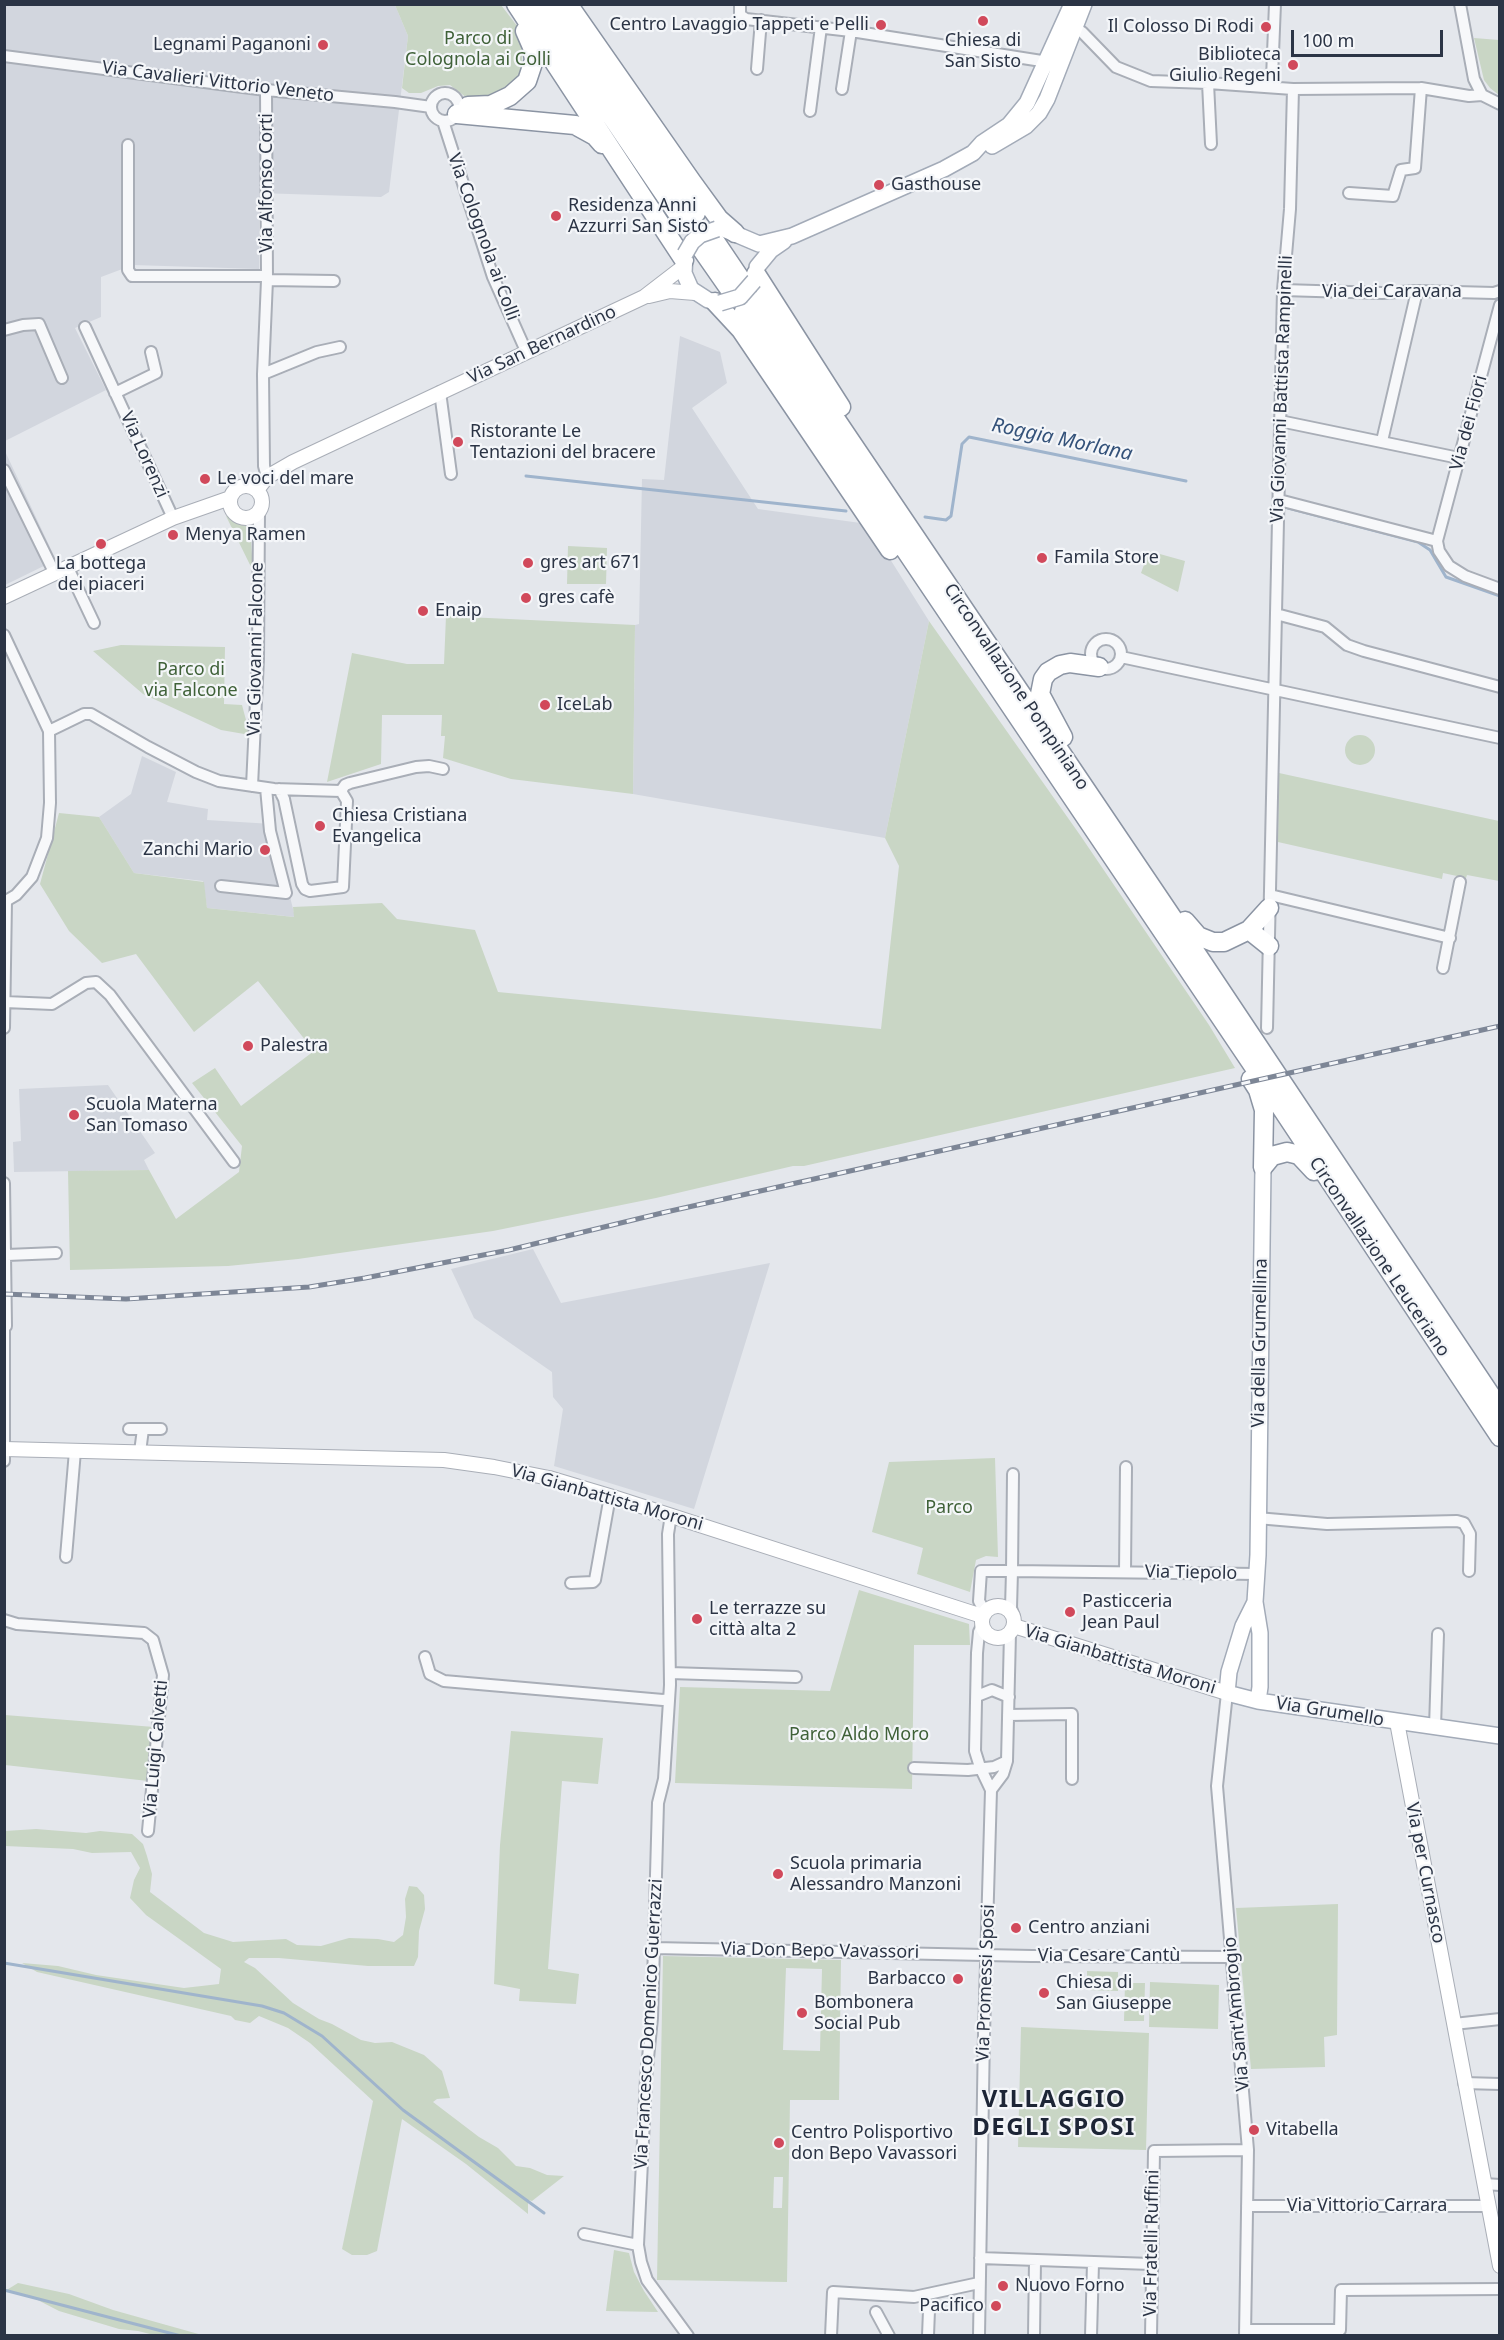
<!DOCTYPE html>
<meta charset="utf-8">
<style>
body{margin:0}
#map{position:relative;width:1504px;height:2340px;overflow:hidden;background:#e4e7ec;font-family:"Noto Sans",sans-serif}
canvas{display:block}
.frame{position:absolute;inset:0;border:6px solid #2b3445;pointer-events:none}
.scale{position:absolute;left:1291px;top:30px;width:152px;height:27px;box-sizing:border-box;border:3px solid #2b3445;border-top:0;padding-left:8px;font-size:18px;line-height:21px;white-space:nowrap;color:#2b3445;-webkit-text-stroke:4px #f4f6f9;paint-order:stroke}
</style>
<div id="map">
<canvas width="1504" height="2340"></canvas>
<div class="frame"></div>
<div class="scale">100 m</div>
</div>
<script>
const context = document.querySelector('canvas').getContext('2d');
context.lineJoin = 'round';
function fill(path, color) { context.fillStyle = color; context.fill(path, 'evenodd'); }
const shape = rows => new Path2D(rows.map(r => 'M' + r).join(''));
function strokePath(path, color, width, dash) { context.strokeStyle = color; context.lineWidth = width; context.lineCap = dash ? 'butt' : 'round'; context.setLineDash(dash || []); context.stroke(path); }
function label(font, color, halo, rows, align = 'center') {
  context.font = font + ' "Noto Sans",sans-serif'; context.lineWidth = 4.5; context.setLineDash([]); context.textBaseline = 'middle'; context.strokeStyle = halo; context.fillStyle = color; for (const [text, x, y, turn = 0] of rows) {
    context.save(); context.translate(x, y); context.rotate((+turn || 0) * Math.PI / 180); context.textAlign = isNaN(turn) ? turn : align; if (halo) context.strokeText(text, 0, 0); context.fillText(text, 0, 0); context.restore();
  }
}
const built = shape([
 [5,5,395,5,408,36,389,192,381,197,259,193,259,269,133,265,101,277,101,317,75,328,106,390,5,441],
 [680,336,720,352,727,383,692,408,758,509,868,524,929,621,885,838,633,794,635,625,639,624,642,479,664,480],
 [4,449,56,560,5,585,4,585],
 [142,756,176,772,167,802,208,809,207,820,272,824,295,917,207,908,203,881,134,873,99,817,131,794],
 [108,1085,155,1153,144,1160,149,1170,14,1172,13,1142,21,1141,19,1089],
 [533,1249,561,1303,770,1263,694,1509,554,1466,563,1409,553,1397,552,1372,474,1318,451,1269]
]);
const green = shape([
 [395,5,501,5,524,35,521,73,511,88,499,96,467,98,450,85,438,86,421,93,409,93,402,88,408,36],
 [1474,38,1499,40,1499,95,1490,88,1484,80],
 [226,516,250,524,253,571],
 [568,546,607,548,606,584,567,584],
 [1149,551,1185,561,1178,592,1141,573],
 [446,616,635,625,633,794,511,779,443,758,445,736,441,736,442,715,382,715,381,764,327,782,352,653,407,664,444,664],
 [929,621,1080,835,1209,1025,1235,1068,804,1166,793,1166,656,1198,493,1231,298,1259,228,1266,70,1270,68,1171,149,1170,176,1219,239,1172,242,1146,192,1083,215,1068,241,1106,314,1051,258,981,194,1032,136,954,102,963,69,931,40,884,59,813,99,817,134,873,204,882,207,908,294,917,293,907,382,903,397,919,475,930,498,992,881,1029,899,866,885,838],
 [121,645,225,647,224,704,242,705,250,735,221,730,143,694,93,651],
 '1345 750a15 15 0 1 1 30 0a15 15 0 1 1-30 0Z',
 [1279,773,1499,821,1499,881,1467,875,1466,878,1443,873,1442,879,1278,842],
 [995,1458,998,1557,986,1556,976,1560,970,1592,917,1574,923,1548,872,1532,889,1462],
 [859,1590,969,1624,970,1645,914,1645,912,1789,675,1783,680,1687,830,1691],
 [5,1715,154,1727,148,1781,5,1765],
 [511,1731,603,1738,598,1784,562,1781,548,1969,579,1974,576,2004,519,2001,520,1989,494,1984,500,1845],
 [36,1829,86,1833,100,1831,132,1834,143,1844,147,1856,152,1874,150,1892,204,1933,233,1942,286,1939,297,1945,321,1946,349,1938,378,1939,394,1942,403,1935,406,1917,405,1899,409,1886,417,1887,424,1895,425,1909,419,1931,418,1957,414,1966,368,1966,279,1958,249,1958,244,1962,255,1968,293,2003,319,2019,332,2024,361,2040,375,2043,392,2042,424,2055,442,2071,450,2098,437,2099,433,2102,479,2137,498,2148,516,2166,530,2168,547,2175,564,2176,532,2201,528,2200,528,2214,466,2164,402,2119,377,2251,367,2255,352,2255,342,2249,373,2101,310,2043,288,2028,259,2016,250,2023,235,2020,231,2016,37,1972,22,1963,58,1966,96,1975,184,1988,219,1984,221,1969,146,1915,130,1898,134,1880,140,1868,131,1852,92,1853,73,1849,5,1846,5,1831],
 [1338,1904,1337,2035,1324,2037,1325,2067,1251,2069,1236,1908],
 [663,1956,841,1960,839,2100,790,2100,787,2282,657,2280],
 [786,1968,822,1969,820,2051,783,2050],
 [774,2177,783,2177,782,2208,773,2208],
 [1087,1971,1118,1972,1118,1991,1087,1990],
 [1150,1982,1219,1985,1218,2029,1149,2027],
 [1125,1983,1145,1983,1144,2021,1124,2021],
 [1021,2027,1149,2033,1146,2150,1018,2147],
 [614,2250,629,2253,634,2272,644,2291,658,2312,606,2311],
 [18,2283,69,2294,113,2310,202,2335,154,2335,138,2331,119,2329,59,2311,30,2296,5,2291]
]);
const stream = shape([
 [526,476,846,511],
 [1288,508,1418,542,1430,550,1446,577,1500,596],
 [925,517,946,520,951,516,962,444,969,437,1186,481],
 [4,1963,262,2006,284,2013,322,2036,403,2110,544,2213],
 [4,2290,181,2336]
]);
const street = shape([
 [740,4,740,15,746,19,851,31,1048,62],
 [1275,4,1272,78,1276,86],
 [1460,4,1474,79,1482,95],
 [1075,27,1082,32,1116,67,1151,81,1208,83,1293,89,1421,88,1469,96,1482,95],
 [4,56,266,90,395,102,431,107],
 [757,69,761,20],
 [1208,83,1211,144],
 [842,89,851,31],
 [266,90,267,280,263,374,264,466,267,477],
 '431 107a14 14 0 1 1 28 0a14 14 0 1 1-28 0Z',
 [1482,95,1500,104],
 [810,111,821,27],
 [443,121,493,277,526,351],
 [128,145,128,270,132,276,267,276],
 [1349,193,1393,196,1401,170,1415,168,1421,88],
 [267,280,334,281],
 [1283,290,1382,293,1417,291,1494,293,1500,291],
 [1500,305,1437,541,1439,551,1449,566,1465,576,1500,589],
 [85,327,173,518],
 [4,330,23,325,39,324,62,378],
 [263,374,317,352,340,347],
 [440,392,451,474],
 [115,393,156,373,151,352],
 [1280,421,1459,458],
 [1382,441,1417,291],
 [4,470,55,574],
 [1279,500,1437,541],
 [68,568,94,623],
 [1276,614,1325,627,1347,645,1364,651,1500,687],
 [4,635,49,731,50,803,47,838,32,877,16,895,4,902],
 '1091 654a15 15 0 1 1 30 0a15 15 0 1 1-30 0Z',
 [1121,657,1500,738],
 [49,731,84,714,91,714,148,747,196,772,219,781,274,789,341,791],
 [252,786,258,659,259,513],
 [279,789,284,799,302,884,305,889,310,891,343,887,347,801,341,791],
 [341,791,345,785,350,783,416,767,429,766,443,769],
 [221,886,286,893,270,831,266,788],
 [1270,895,1450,938],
 [1443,968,1460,882],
 [5,1002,52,1004,86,983,96,982,110,995,234,1162],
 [4,1028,6,901],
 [1267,1028,1283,290,1290,209,1293,89],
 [4,1183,6,1326],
 [7,1255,56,1253],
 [4,1326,4,1461],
 [129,1429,143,1429,140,1452],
 [143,1429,161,1429],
 [1013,1474,1012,1571,1257,1574],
 [671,1515,668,1534,670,1685,664,1779,658,1803,652,2018,646,2078,638,2245,641,2262,647,2280,688,2336],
 [1257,1518,1327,1524,1457,1521,1464,1523,1470,1534,1469,1571],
 [66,1557,75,1451],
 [1125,1572,1126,1467],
 [571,1583,593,1582,595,1580,610,1496],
 [985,1612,979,1601,981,1571,1012,1571,1011,1608,1014,1617],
 [4,1620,17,1624,144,1633,153,1640,163,1675,148,1831],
 [425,1657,430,1674,444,1681,663,1700,669,1699],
 [670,1673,796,1677],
 [1227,1693,1217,1786,1248,2150,1245,2336],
 [977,1696,992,1690,1009,1697],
 [1008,1715,1072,1714,1072,1779],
 [1435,1727,1438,1634],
 [914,1768,968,1770,994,1767,1007,1761],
 [991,1790,1003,1774,1007,1761,1010,1633],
 [654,1948,1032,1956,1231,1957],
 [1454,2024,1500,2019],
 [1464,2083,1500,2084],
 [1484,2184,1500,2185],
 [1247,2206,1487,2206],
 [584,2234,638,2245],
 [980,2258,1151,2264],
 [876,2312,889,2336],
 [1245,2330,1340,2330,1341,2290,1500,2289],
 [831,2336,833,2292,914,2297,979,2283],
 [928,2336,929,2310],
 [979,2336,984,2034,991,1790,980,1767,975,1751,977,1653,979,1632,982,1626],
 [1034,2336,1035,2261],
 [1091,2336,1093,2263],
 [1151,2336,1154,2151,1248,2150]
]);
const secondary = shape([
 [649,296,670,291,695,293],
 '230 502a16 16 0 1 1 32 0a16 16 0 1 1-32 0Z',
 [257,490,267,477,293,462,644,297,683,267],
 [4,597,173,518,230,498],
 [4,1449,444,1460,494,1467,549,1478,616,1498,982,1616],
 '982 1622a16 16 0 1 1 32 0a16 16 0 1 1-32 0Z',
 [1014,1626,1227,1693],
 [1397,1722,1500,2266]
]);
const primary = shape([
 [992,146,1026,126,1039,113,1047,99,1084,4],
 [726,230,759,244,792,236,944,169,973,153,982,143,1009,125,1027,103,1072,4],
 [685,254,684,273,691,289,708,300,720,303],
 [757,267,771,250,784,241],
 [1255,1602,1243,1626,1229,1672,1227,1693,1258,1701,1500,1736],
 [1258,1701,1260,1687,1260,1633,1255,1602,1258,1555,1263,1167]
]);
const highway = shape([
 [516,4,684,260],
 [535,4,683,222],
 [553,4,696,213],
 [568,4,692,182,719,219,735,233],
 [468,106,491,105,510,96,527,81,534,60,532,47,525,31],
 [457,114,575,125,595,136,602,144],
 [713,238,742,281],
 [700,247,730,290],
 [756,274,841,407],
 [756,301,1182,932,1500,1409],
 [715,302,741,330,890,550],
 [744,311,1260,1076,1500,1437],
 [1063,737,1040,694,1043,679,1048,672,1060,665,1070,663,1099,667],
 [1185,921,1198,936,1213,942,1224,942,1249,930,1269,908],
 [1249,930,1269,946],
 [1251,1079,1258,1090,1264,1110,1263,1167],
 [1263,1167,1272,1156,1287,1152,1299,1155,1314,1171]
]);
const rail = shape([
 [4,1294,126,1299,309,1287,365,1278,509,1250,666,1212,1500,1026]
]);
const primaryBridge = shape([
 [685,254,692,242,700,235,717,229],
 [720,303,740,297,754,281]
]);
const markers = [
 [983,21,6,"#d1495b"],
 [881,25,6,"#d1495b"],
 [1266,27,6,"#d1495b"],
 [323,45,6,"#d1495b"],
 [1293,65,6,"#d1495b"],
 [879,185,6,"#d1495b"],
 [556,216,6,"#d1495b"],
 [458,442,6,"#d1495b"],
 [205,479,6,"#d1495b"],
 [173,535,6,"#d1495b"],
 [101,544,6,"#d1495b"],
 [1042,558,6,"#d1495b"],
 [528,563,6,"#d1495b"],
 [526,598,6,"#d1495b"],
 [423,611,6,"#d1495b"],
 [545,705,6,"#d1495b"],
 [320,826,6,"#d1495b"],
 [265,850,6,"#d1495b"],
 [248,1046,6,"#d1495b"],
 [74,1115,6,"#d1495b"],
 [1070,1612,6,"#d1495b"],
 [697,1619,6,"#d1495b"],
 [778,1874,6,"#d1495b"],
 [1016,1928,6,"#d1495b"],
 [958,1979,6,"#d1495b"],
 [1044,1993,6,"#d1495b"],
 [802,2013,6,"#d1495b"],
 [1254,2130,6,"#d1495b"],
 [779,2143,6,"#d1495b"],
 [1003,2286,6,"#d1495b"],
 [996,2306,6,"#d1495b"]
];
const poiNames = [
 ["Centro Lavaggio Tappeti e Pelli",869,25,"right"],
 ["Il Colosso Di Rodi",1254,27,"right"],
 ["Chiesa di",983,41,"center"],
 ["San Sisto",983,62,"center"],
 ["Legnami Paganoni",311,45,"right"],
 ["Biblioteca",1281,55,"right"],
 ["Giulio Regeni",1281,76,"right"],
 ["Gasthouse",891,185],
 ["Residenza Anni",568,206],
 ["Azzurri San Sisto",568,227],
 ["Ristorante Le",470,432],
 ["Tentazioni del bracere",470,453],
 ["Le voci del mare",217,479],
 ["Menya Ramen",185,535],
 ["Famila Store",1054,558],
 ["gres art 671",540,563],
 ["La bottega",101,564,"center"],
 ["dei piaceri",101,585,"center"],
 ["gres cafè",538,598],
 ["Enaip",435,611],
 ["IceLab",557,705],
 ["Chiesa Cristiana",332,816],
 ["Evangelica",332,837],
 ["Zanchi Mario",253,850,"right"],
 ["Palestra",260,1046],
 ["Scuola Materna",86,1105],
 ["San Tomaso",86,1126],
 ["Pasticceria",1082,1602],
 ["Jean Paul",1082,1623],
 ["Le terrazze su",709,1609],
 ["città alta 2",709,1630],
 ["Scuola primaria",790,1864],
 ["Alessandro Manzoni",790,1885],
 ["Centro anziani",1028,1928],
 ["Barbacco",946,1979,"right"],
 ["Chiesa di",1056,1983],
 ["San Giuseppe",1056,2004],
 ["Bombonera",814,2003],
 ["Social Pub",814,2024],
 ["Vitabella",1266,2130],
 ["Centro Polisportivo",791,2133],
 ["don Bepo Vavassori",791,2154],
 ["Nuovo Forno",1015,2286],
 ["Pacifico",984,2306,"right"]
];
const parkNames = [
 ["Parco di",478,39],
 ["Colognola ai Colli",478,60],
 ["Parco di",191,670],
 ["via Falcone",191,691],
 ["Parco",949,1508],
 ["Parco Aldo Moro",859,1735]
];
const streetNames = [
 ["Via Cavalieri Vittorio Veneto",218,82,7],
 ["Via Alfonso Corti",267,183,-90],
 ["Via Colognola ai Colli",483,237,70],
 ["Via dei Caravana",1392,292],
 ["Via San Bernardino",542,345,-25],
 ["Via Giovanni Battista Rampinelli",1282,389,-88],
 ["Via dei Fiori",1469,423,-75],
 ["Via Lorenzi",144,455,66],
 ["Via Giovanni Falcone",256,649,-89],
 ["Circonvallazione Pompiniano",1016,687,56],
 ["Circonvallazione Leuceriano",1379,1257,56],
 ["Via della Grumellina",1260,1343,-89],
 ["Via Gianbattista Moroni",607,1498,16],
 ["Via Tiepolo",1191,1573,1],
 ["Via Gianbattista Moroni",1120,1660,17],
 ["Via Grumello",1330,1712,9],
 ["Via Luigi Calvetti",156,1749,-85],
 ["Via per Curnasco",1425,1873,79],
 ["Via Don Bepo Vavassori",820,1951,1],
 ["Via Cesare Cantù",1109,1956],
 ["Via Promessi Sposi",986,1983,-88],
 ["Via Sant'Ambrogio",1237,2014,-95],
 ["Via Francesco Domenico Guerrazzi",649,2024,-87],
 ["Via Vittorio Carrara",1367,2206],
 ["Via Fratelli Ruffini",1152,2243,-89]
];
const waterNames = [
 ["Roggia Morlana",1062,440,12]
];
const districtNames = [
 ["VILLAGGIO",1054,2100],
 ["DEGLI SPOSI",1054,2128]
];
fill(built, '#d2d6de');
fill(green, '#c9d6c5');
strokePath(stream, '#9fb4cc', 3);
strokePath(street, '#a9aeb7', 14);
strokePath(secondary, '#a9aeb7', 16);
strokePath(primary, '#a3abb8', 18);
strokePath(highway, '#8b94a3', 21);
strokePath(street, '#f7f8fa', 10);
strokePath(secondary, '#fff', 14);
strokePath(primary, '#fff', 15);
strokePath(highway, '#fff', 18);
strokePath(rail, '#7d8696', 5);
strokePath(rail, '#f4f6f9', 3, [9]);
strokePath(primaryBridge, '#a3abb8', 18, []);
strokePath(primaryBridge, '#fff', 15);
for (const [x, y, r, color] of markers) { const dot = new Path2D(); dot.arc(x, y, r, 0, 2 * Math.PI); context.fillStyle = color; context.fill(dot); strokePath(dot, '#f4f6f9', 2); }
label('18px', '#2b3445', '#f4f6f9', poiNames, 'left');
label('18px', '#3f6138', '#f4f6f9', parkNames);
label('18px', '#2b3445', '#f4f6f9', streetNames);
label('italic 20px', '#34527a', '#f4f6f9', waterNames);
context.letterSpacing = '1.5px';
label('bold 24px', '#1d2536', '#f4f6f9', districtNames);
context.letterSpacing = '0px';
</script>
